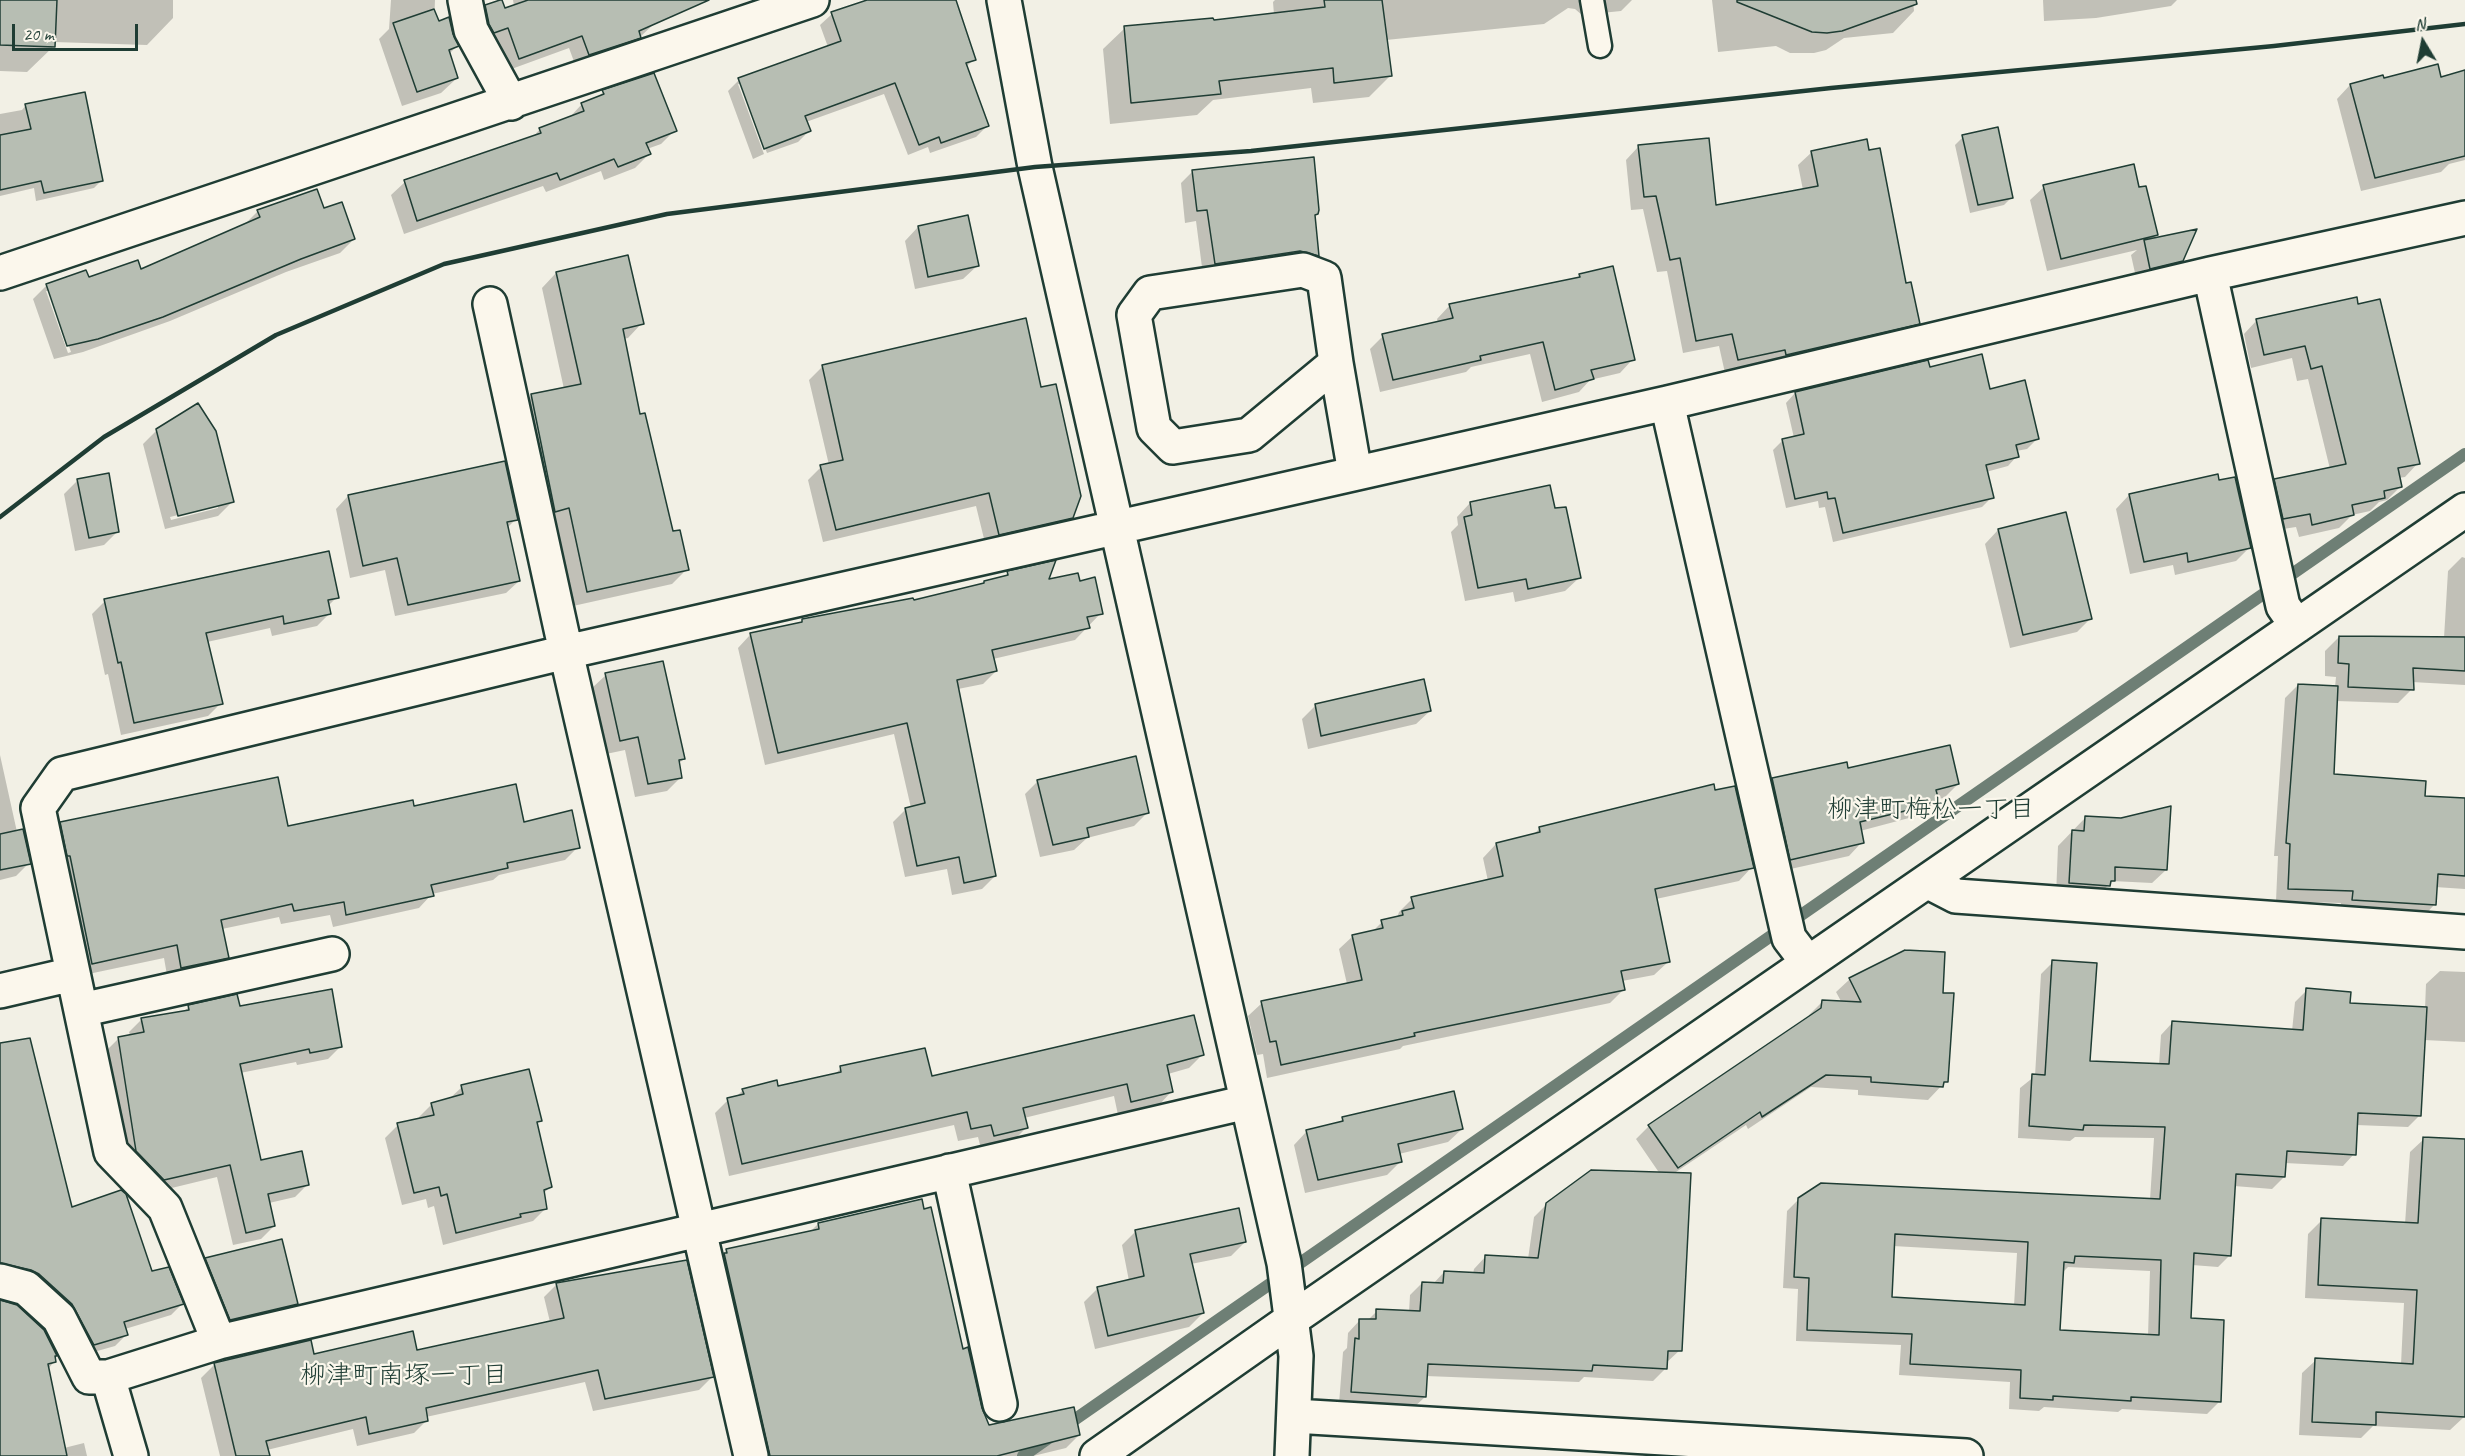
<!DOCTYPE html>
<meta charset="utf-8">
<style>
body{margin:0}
#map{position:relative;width:2465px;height:1456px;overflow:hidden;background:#f2f0e5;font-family:Caveat,sans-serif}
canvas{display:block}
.north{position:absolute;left:2393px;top:12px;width:60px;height:60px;-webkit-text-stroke:4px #fbf7ec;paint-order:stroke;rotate:350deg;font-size:16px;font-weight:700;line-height:24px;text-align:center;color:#1f3d34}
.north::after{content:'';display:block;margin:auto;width:21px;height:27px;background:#1f3d34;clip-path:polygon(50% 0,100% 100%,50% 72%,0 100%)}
.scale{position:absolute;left:12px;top:24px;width:126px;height:27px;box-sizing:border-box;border:3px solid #1f3d34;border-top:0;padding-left:8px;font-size:18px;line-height:21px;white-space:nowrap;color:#1f3d34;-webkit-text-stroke:4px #fbf7ec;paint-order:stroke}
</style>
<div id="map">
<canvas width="2465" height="1456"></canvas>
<div class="north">N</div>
<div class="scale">20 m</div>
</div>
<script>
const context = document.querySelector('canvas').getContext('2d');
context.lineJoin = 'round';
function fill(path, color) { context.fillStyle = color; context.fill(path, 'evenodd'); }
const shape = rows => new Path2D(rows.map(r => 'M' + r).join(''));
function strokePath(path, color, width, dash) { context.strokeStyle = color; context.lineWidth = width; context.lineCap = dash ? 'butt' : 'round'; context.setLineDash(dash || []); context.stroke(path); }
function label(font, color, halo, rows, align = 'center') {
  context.font = font + ' Caveat,"Klee One",sans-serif'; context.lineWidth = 4.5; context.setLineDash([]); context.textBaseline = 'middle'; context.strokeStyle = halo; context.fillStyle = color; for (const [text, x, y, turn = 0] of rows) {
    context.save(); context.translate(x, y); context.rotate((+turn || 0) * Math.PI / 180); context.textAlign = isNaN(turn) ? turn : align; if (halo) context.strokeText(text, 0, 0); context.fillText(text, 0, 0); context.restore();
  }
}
const shadow = shape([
 [0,0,173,0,173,18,147,45,54,42,54,46,27,72,0,71],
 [391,0,435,0,434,24,457,46,449,54,457,78,441,93,402,106,379,39,389,29],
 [513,0,670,0,655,23,626,50,576,67,569,48,506,71,473,19,486,6,504,10,514,6],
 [871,0,954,0,974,59,966,67,987,126,976,137,930,153,928,147,908,155,884,94,806,122,809,131,798,142,767,153,741,84,738,84,764,154,753,159,728,91,739,80,828,47,820,25,832,14],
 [1275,0,1632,0,1621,11,1582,15,1575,9,1568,8,1544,24,1386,40,1390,76,1369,97,1313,103,1311,88,1213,100,1197,115,1110,124,1103,49,1125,28,1274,15,1273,2],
 [1712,0,1913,0,1914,11,1893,33,1844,38,1826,50,1814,53,1790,53,1776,46,1718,52],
 [2043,0,2177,0,2171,6,2096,18,2044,21],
 [2465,72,2465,160,2449,164,2441,172,2361,191,2337,99,2350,85,2382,77,2383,80,2440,78],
 [603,92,675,130,661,144,647,149,649,154,635,168,604,180,601,171,546,192,543,186,404,234,391,195,405,182,532,138,540,129,569,118,582,104,596,99],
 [26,105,102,180,94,188,36,201,34,188,0,196,0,114,22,110],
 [1963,137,2012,197,2004,205,1970,213,1955,145],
 [1639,146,1715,207,1803,190,1798,165,1812,152,1868,151,1905,285,1919,323,1905,337,1725,373,1719,346,1683,353,1667,271,1657,272,1643,209,1631,210,1626,160],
 [1193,171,1317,214,1314,217,1318,256,1306,267,1203,275,1196,221,1185,223,1181,183],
 [2044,187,2138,189,2157,235,2151,241,2181,260,2167,274,2137,282,2131,255,2137,250,2047,271,2030,200],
 [323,210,354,239,340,253,286,272,170,321,83,352,54,359,33,299,46,286,85,271,88,279,140,271,244,225,258,211],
 [46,291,50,291,71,352,68,353],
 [918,227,977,266,963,279,915,289,905,241],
 [556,273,642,323,628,338,623,339,639,416,671,533,687,569,672,584,573,606,517,410,532,395,564,389,542,288],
 [1580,275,1633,359,1620,373,1590,380,1579,392,1542,402,1530,354,1471,367,1466,372,1380,392,1370,349,1383,336,1438,323,1437,319,1450,305,1575,280],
 [2356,299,2418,463,2405,477,2398,478,2400,487,2387,500,2379,502,2370,511,2352,515,2339,528,2299,537,2296,527,2270,531,2262,494,2275,481,2330,469,2308,379,2297,381,2292,358,2251,368,2244,334,2257,320],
 [822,367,1071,517,1058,531,986,547,976,506,823,542,808,480,821,467,829,465,809,380],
 [1929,369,1989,390,2037,439,2027,449,2016,451,2017,456,2008,466,1986,472,1992,497,1982,507,1833,542,1825,507,1819,508,1818,501,1786,508,1773,450,1783,440,1794,438,1786,403,1795,393],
 [157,430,232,502,218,516,165,529,143,444],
 [218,505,218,508,171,520,170,517],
 [78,480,118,531,104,545,75,551,64,494],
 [2218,482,2249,548,2236,561,2175,575,2173,565,2130,574,2116,509,2129,495],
 [348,496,516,519,507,528,519,581,506,593,395,616,385,570,350,578,336,509],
 [1470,503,1554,510,1579,578,1565,591,1515,602,1513,592,1465,601,1451,532,1458,525,1457,517],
 [1998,530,2091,618,2077,632,2010,648,1985,544],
 [2462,557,2465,558,2465,685,2412,682,2412,689,2398,703,2336,701,2332,776,2423,797,2465,800,2465,889,2435,887,2434,905,2422,918,2340,912,2341,903,2276,901,2278,856,2274,856,2285,698,2298,685,2335,687,2336,677,2325,676,2325,651,2339,637,2444,638,2448,571],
 [1008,573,1046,581,1079,583,1101,613,1075,640,993,659,996,671,983,684,958,689,995,876,982,889,952,895,947,869,905,877,893,822,906,809,911,808,894,734,765,765,738,648,750,635,799,624,802,621,912,602,981,585,984,582,1003,578],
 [337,597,328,606,330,613,317,626,272,636,270,628,207,642,221,703,208,716,121,735,108,674,105,675,92,614,105,601],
 [606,675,684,759,678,764,681,777,667,791,635,797,625,750,606,754,592,688],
 [1316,705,1430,711,1416,724,1308,749,1302,719],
 [0,755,17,832,29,863,16,876,0,880],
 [1772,779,1958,784,1944,798,1937,799,1924,814,1860,831,1862,842,1849,856,1777,872,1759,793],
 [1038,781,1147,813,1134,826,1087,838,1074,850,1040,857,1025,794],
 [1714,792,1752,867,1739,881,1656,899,1668,962,1654,975,1622,981,1623,990,1610,1003,1403,1046,1400,1049,1267,1078,1263,1054,1257,1055,1248,1016,1262,1003,1347,984,1339,949,1353,936,1372,932,1382,922,1397,918,1399,912,1412,899,1488,881,1483,858,1496,844,1533,835,1540,828],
 [413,808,523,824,578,847,565,860,499,875,493,880,432,894,419,908,333,927,330,915,281,924,279,917,222,929,228,957,214,970,168,981,164,958,79,976,48,836,61,823,287,828],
 [2086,817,2166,870,2152,883,2112,881,2095,899,2056,896,2058,846],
 [2053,962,2088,1063,2159,1065,2161,1035,2172,1023,2292,1031,2295,1002,2307,990,2348,1005,2425,1009,2426,984,2440,971,2465,972,2465,1042,2424,1040,2419,1116,2408,1127,2356,1125,2354,1154,2343,1166,2285,1163,2284,1177,2272,1189,2234,1186,2230,1255,2218,1267,2192,1265,2190,1320,2219,1402,2207,1414,2122,1409,2118,1412,2044,1407,2039,1411,2009,1409,2010,1382,1899,1375,1901,1345,1796,1341,1798,1289,1783,1288,1787,1211,1799,1199,2150,1200,2154,1138,2075,1137,2070,1141,2018,1138,2020,1088,2035,1076,2041,974],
 [1893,1246,2017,1253,2014,1306,1891,1299],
 [2068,1267,2150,1271,2148,1336,2059,1331,2062,1273],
 [1850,979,1942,994,1946,1081,1928,1100,1858,1095,1858,1090,1811,1087,1748,1129,1746,1125,1673,1174,1680,1350,1666,1363,1665,1369,1653,1381,1584,1377,1579,1382,1426,1376,1425,1397,1412,1409,1339,1404,1343,1352,1347,1348,1348,1333,1360,1320,1367,1321,1377,1311,1409,1312,1410,1295,1422,1283,1433,1284,1444,1272,1473,1274,1474,1269,1486,1256,1528,1259,1534,1217,1547,1204,1660,1174,1636,1139,1649,1126,1809,1019,1809,1015,1822,1002,1842,1003,1836,992],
 [189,1007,239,1008,341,1046,328,1059,297,1065,296,1062,240,1073,260,1162,308,1184,295,1197,269,1203,274,1226,261,1239,233,1245,217,1177,151,1193,124,1165,106,1051,119,1038,130,1036,129,1032,142,1019,183,1012],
 [0,1044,71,1209,151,1273,182,1304,171,1315,125,1329,126,1335,115,1346,83,1355,0,1276],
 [1202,1055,1189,1068,1168,1074,1172,1091,1159,1105,1118,1115,1114,1096,1024,1118,1026,1128,1013,1141,981,1149,978,1137,958,1141,954,1125,729,1176,715,1113,728,1100,735,1098,743,1090,777,1088,834,1075,841,1068,931,1078],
 [462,1087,540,1120,536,1124,550,1187,543,1194,546,1208,533,1221,443,1245,434,1206,428,1208,426,1199,402,1205,385,1138,398,1125,420,1120,419,1117,432,1104,449,1099],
 [1343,1119,1462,1129,1448,1142,1399,1154,1401,1161,1387,1175,1305,1193,1294,1145,1307,1131,1338,1124],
 [2424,1139,2465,1141,2464,1417,2450,1430,2373,1426,2361,1438,2299,1435,2302,1373,2316,1360,2401,1364,2404,1303,2305,1298,2308,1234,2322,1220,2405,1224,2410,1152],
 [818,1224,962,1350,988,1427,1079,1435,1066,1448,1033,1456,793,1456,781,1426,749,1433,714,1263,727,1250,810,1232],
 [1135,1232,1245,1242,1231,1256,1191,1264,1203,1313,1189,1327,1095,1349,1084,1302,1097,1289,1129,1281,1122,1245],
 [206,1259,296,1304,276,1324,210,1340,186,1279],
 [557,1284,712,1377,699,1390,593,1411,585,1382,426,1417,427,1420,414,1433,357,1446,353,1429,267,1450,268,1456,220,1456,201,1378,214,1365,310,1342,313,1355,416,1352,550,1322,544,1297],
 [0,1301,53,1357,54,1362,48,1369,64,1448,84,1443,87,1456,0,1456]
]);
const stream = shape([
 [1064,1427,2465,454],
 [1023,1456,1050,1437]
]);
const building = shape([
 [0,0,57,0,55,47,0,45,0,0],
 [500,0,502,0,505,8,528,0,709,0,639,31,641,38,589,55,582,36,519,59,508,28,494,33,489,24,485,5,500,0],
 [867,0,956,0,976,60,966,63,989,126,941,143,939,137,919,145,895,83,805,116,811,131,764,149,738,78,841,41,831,12,867,0],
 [1324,0,1382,0,1392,76,1334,83,1333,68,1219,81,1221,94,1131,103,1124,26,1213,18,1214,20,1325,7,1324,0],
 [1737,0,1916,0,1917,4,1842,31,1827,33,1812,32,1737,2,1737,0],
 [434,9,439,21,449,17,453,34,459,46,449,50,458,78,417,92,393,23,434,9],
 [2438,64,2441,77,2465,70,2465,156,2375,178,2350,84,2383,75,2384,78,2438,64],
 [654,73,677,131,646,143,651,154,618,167,614,159,560,180,557,173,417,221,404,180,541,133,539,128,584,111,581,103,604,94,602,90,654,73],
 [85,92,103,181,44,193,41,181,0,190,0,135,31,129,25,104,85,92],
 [1998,127,2013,198,1978,205,1962,135,1998,127],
 [1709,138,1716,205,1818,186,1811,151,1867,139,1869,150,1880,148,1906,283,1911,282,1920,324,1786,355,1785,350,1738,360,1732,334,1696,341,1680,258,1670,260,1656,196,1644,197,1638,145,1709,138],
 [1314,157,1319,210,1318,214,1315,215,1319,256,1300,251,1215,264,1207,210,1197,211,1192,170,1314,157],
 [2134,164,2139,187,2146,186,2158,235,2061,259,2043,185,2134,164],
 [317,189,324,208,342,202,355,239,301,259,163,317,98,339,67,346,46,284,86,270,89,277,138,260,141,269,260,217,257,210,317,189],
 [968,215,979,266,928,277,918,226,968,215],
 [2197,229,2183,261,2150,269,2144,240,2197,229],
 [628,255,644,324,623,329,640,414,645,413,673,531,680,530,689,570,587,592,569,508,555,512,531,394,581,384,556,272,628,255],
 [1613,266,1635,360,1591,370,1594,379,1555,390,1543,342,1480,356,1481,360,1393,380,1382,334,1453,318,1449,304,1580,277,1579,274,1613,266],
 [2357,297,2358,304,2380,299,2420,464,2398,468,2402,487,2384,491,2385,498,2352,505,2354,515,2312,525,2310,514,2283,519,2274,479,2346,464,2322,366,2311,369,2305,346,2264,355,2256,319,2357,297],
 [1026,318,1041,387,1056,384,1081,496,1073,518,999,535,989,493,836,530,820,465,843,460,822,365,1026,318],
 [1982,354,1990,389,2025,380,2039,439,2016,445,2019,457,1986,465,1994,498,1843,533,1835,498,1828,499,1827,492,1795,499,1782,439,1804,434,1795,392,1928,360,1930,367,1982,354],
 [198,403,216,431,234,502,178,516,156,429,198,403],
 [505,461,518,520,507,522,520,581,408,605,397,558,363,566,348,495,505,461],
 [109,473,119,532,89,538,77,479,109,473],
 [2218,474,2219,480,2235,477,2251,548,2188,562,2187,553,2144,562,2129,494,2218,474],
 [1550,485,1555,508,1566,507,1581,578,1528,589,1526,579,1478,588,1464,517,1472,515,1470,502,1550,485],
 [2066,512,2092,619,2023,635,1998,529,2066,512],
 [329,551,339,598,328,600,331,614,284,624,283,616,206,633,223,704,134,723,121,662,118,663,104,599,329,551],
 [1056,560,1049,579,1078,573,1080,581,1095,577,1103,614,1087,617,1090,628,992,650,997,671,957,680,996,876,964,883,959,857,917,866,905,808,925,803,907,723,778,753,750,633,802,622,802,619,913,598,914,600,984,583,984,581,1008,575,1007,571,1056,560],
 [2339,636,2465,637,2465,671,2413,668,2414,690,2348,687,2349,664,2338,663,2339,636],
 [663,661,685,759,679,760,682,778,648,784,638,737,620,741,605,673,663,661],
 [1424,679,1431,711,1321,736,1315,704,1424,679],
 [2298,684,2338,686,2334,774,2426,781,2425,796,2465,798,2465,876,2438,874,2436,905,2352,900,2353,891,2288,889,2290,844,2286,843,2298,684],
 [1950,745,1959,784,1936,790,1939,801,1913,807,1913,809,1860,822,1864,843,1790,860,1772,778,1847,762,1848,768,1950,745],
 [1136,756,1149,813,1087,828,1089,837,1053,845,1037,780,1136,756],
 [278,777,288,826,413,800,414,806,516,784,524,822,572,810,580,848,507,863,508,868,431,885,434,896,346,915,344,902,294,911,292,904,221,920,229,958,181,968,177,945,92,964,70,856,67,856,60,822,278,777],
 [1714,784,1715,790,1735,786,1754,868,1655,889,1670,962,1621,971,1625,990,1414,1033,1415,1036,1281,1065,1276,1041,1270,1042,1261,1001,1362,980,1352,935,1383,928,1381,920,1403,915,1402,911,1414,908,1411,897,1503,876,1496,843,1540,832,1539,827,1714,784],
 [2171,806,2167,870,2115,867,2115,881,2111,881,2110,886,2069,883,2072,830,2084,831,2085,816,2121,818,2171,806],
 [23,829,31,864,0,870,0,834,23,829],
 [1905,950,1945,952,1943,993,1954,993,1948,1082,1944,1082,1943,1087,1871,1082,1871,1077,1826,1075,1762,1117,1760,1112,1678,1168,1648,1125,1821,1008,1822,1000,1861,1002,1849,978,1905,950],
 [2052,960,2097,963,2090,1061,2169,1064,2172,1021,2303,1030,2306,988,2351,992,2350,1003,2427,1007,2421,1116,2358,1113,2356,1155,2287,1151,2285,1177,2236,1174,2231,1256,2194,1253,2191,1318,2224,1320,2221,1402,2131,1397,2131,1401,2053,1396,2053,1400,2020,1398,2021,1370,1910,1364,1912,1334,1807,1330,1809,1278,1794,1277,1798,1198,1821,1183,2160,1199,2165,1127,2084,1125,2083,1130,2029,1126,2032,1074,2045,1075,2052,960],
 [1895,1234,2028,1242,2025,1305,1892,1297,1895,1234],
 [2075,1256,2161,1260,2159,1335,2060,1330,2064,1262,2074,1263,2075,1256],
 [332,989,342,1047,310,1053,309,1049,240,1064,261,1160,302,1151,309,1185,268,1194,275,1226,246,1233,230,1165,164,1180,136,1151,118,1037,144,1032,141,1018,189,1010,188,1005,237,994,240,1006,332,989],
 [1194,1015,1204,1055,1167,1065,1173,1092,1131,1102,1127,1084,1023,1108,1028,1128,994,1136,991,1125,971,1129,967,1112,742,1164,727,1098,744,1094,742,1089,777,1080,778,1086,841,1072,840,1066,925,1048,932,1076,1194,1015],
 [30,1038,72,1207,121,1190,126,1194,152,1271,169,1267,184,1304,124,1322,128,1335,94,1345,72,1304,39,1274,31,1270,0,1263,0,1043,30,1038],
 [529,1069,542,1121,537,1122,552,1187,544,1190,547,1209,520,1214,521,1217,456,1233,447,1194,441,1196,439,1187,414,1193,397,1123,434,1115,431,1103,463,1094,461,1085,529,1069],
 [1454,1091,1463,1129,1398,1144,1402,1162,1318,1180,1306,1130,1343,1121,1342,1117,1454,1091],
 [2423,1137,2465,1139,2465,1417,2376,1412,2376,1425,2312,1422,2315,1358,2413,1364,2417,1290,2318,1285,2321,1218,2418,1223,2423,1137],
 [1591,1170,1691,1173,1682,1351,1668,1351,1667,1369,1593,1365,1592,1371,1428,1364,1426,1397,1351,1392,1355,1338,1359,1339,1359,1319,1376,1319,1376,1309,1420,1311,1422,1282,1443,1283,1444,1271,1484,1273,1485,1255,1538,1258,1546,1203,1591,1170],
 [922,1199,924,1209,931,1207,963,1349,968,1347,982,1408,989,1425,1074,1407,1080,1435,997,1456,770,1456,724,1253,727,1253,726,1249,819,1229,818,1223,922,1199],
 [1239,1208,1246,1242,1190,1254,1204,1313,1108,1336,1097,1287,1144,1276,1135,1230,1239,1208],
 [282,1239,298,1304,230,1320,205,1258,282,1239],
 [687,1260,714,1377,605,1399,598,1370,426,1408,428,1421,369,1434,366,1417,266,1441,270,1456,236,1456,214,1363,311,1340,314,1354,413,1331,417,1350,564,1318,556,1283,687,1260],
 [0,1300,17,1305,44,1330,57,1356,55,1356,56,1362,48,1364,67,1456,0,1456,0,1300]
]);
const service = shape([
 [1592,0,1600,46]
]);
const minor = shape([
 [465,0,471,30,511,103],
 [1004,0,1035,167,1284,1263,1296,1356,1292,1456],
 [0,273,812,0],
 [2210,274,2283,606,2297,626],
 [490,304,566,652,751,1456],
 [1336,363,1324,278,1303,270,1150,293,1134,315,1154,428,1173,447,1249,435,1336,363,1355,473],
 [1667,403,1789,938,1808,963],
 [1927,881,1956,896,2465,932],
 [0,991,73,974],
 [81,1010,332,954],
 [949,1171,1000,1404],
 [0,1281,26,1288,59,1318,89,1377,108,1377,131,1456],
 [219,1342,165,1208,111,1152,38,808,62,774,566,652,1667,403,2210,274,2465,218],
 [108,1377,219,1342,1247,1102],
 [1294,1416,1966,1456],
 [1097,1456,1292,1319,2465,510]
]);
const rail = shape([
 [0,517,104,437,276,335,444,264,667,214,1035,167,1251,151,1831,88,2274,46,2465,24]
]);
const neighbourhoodNames = [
 ["柳津町梅松一丁目",1931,810],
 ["柳津町南塚一丁目",404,1376]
];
fill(shadow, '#0003');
strokePath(stream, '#6e7f75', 12);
fill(building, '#b7beb3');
strokePath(building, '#1f3d34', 1.5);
strokePath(service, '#1f3d34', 27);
strokePath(minor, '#1f3d34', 38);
strokePath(service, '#fbf7ec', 22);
strokePath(minor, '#fbf7ec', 33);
strokePath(rail, '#1f3d34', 4.5);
label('26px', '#1f3d34', '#fbf7ec', neighbourhoodNames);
</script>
